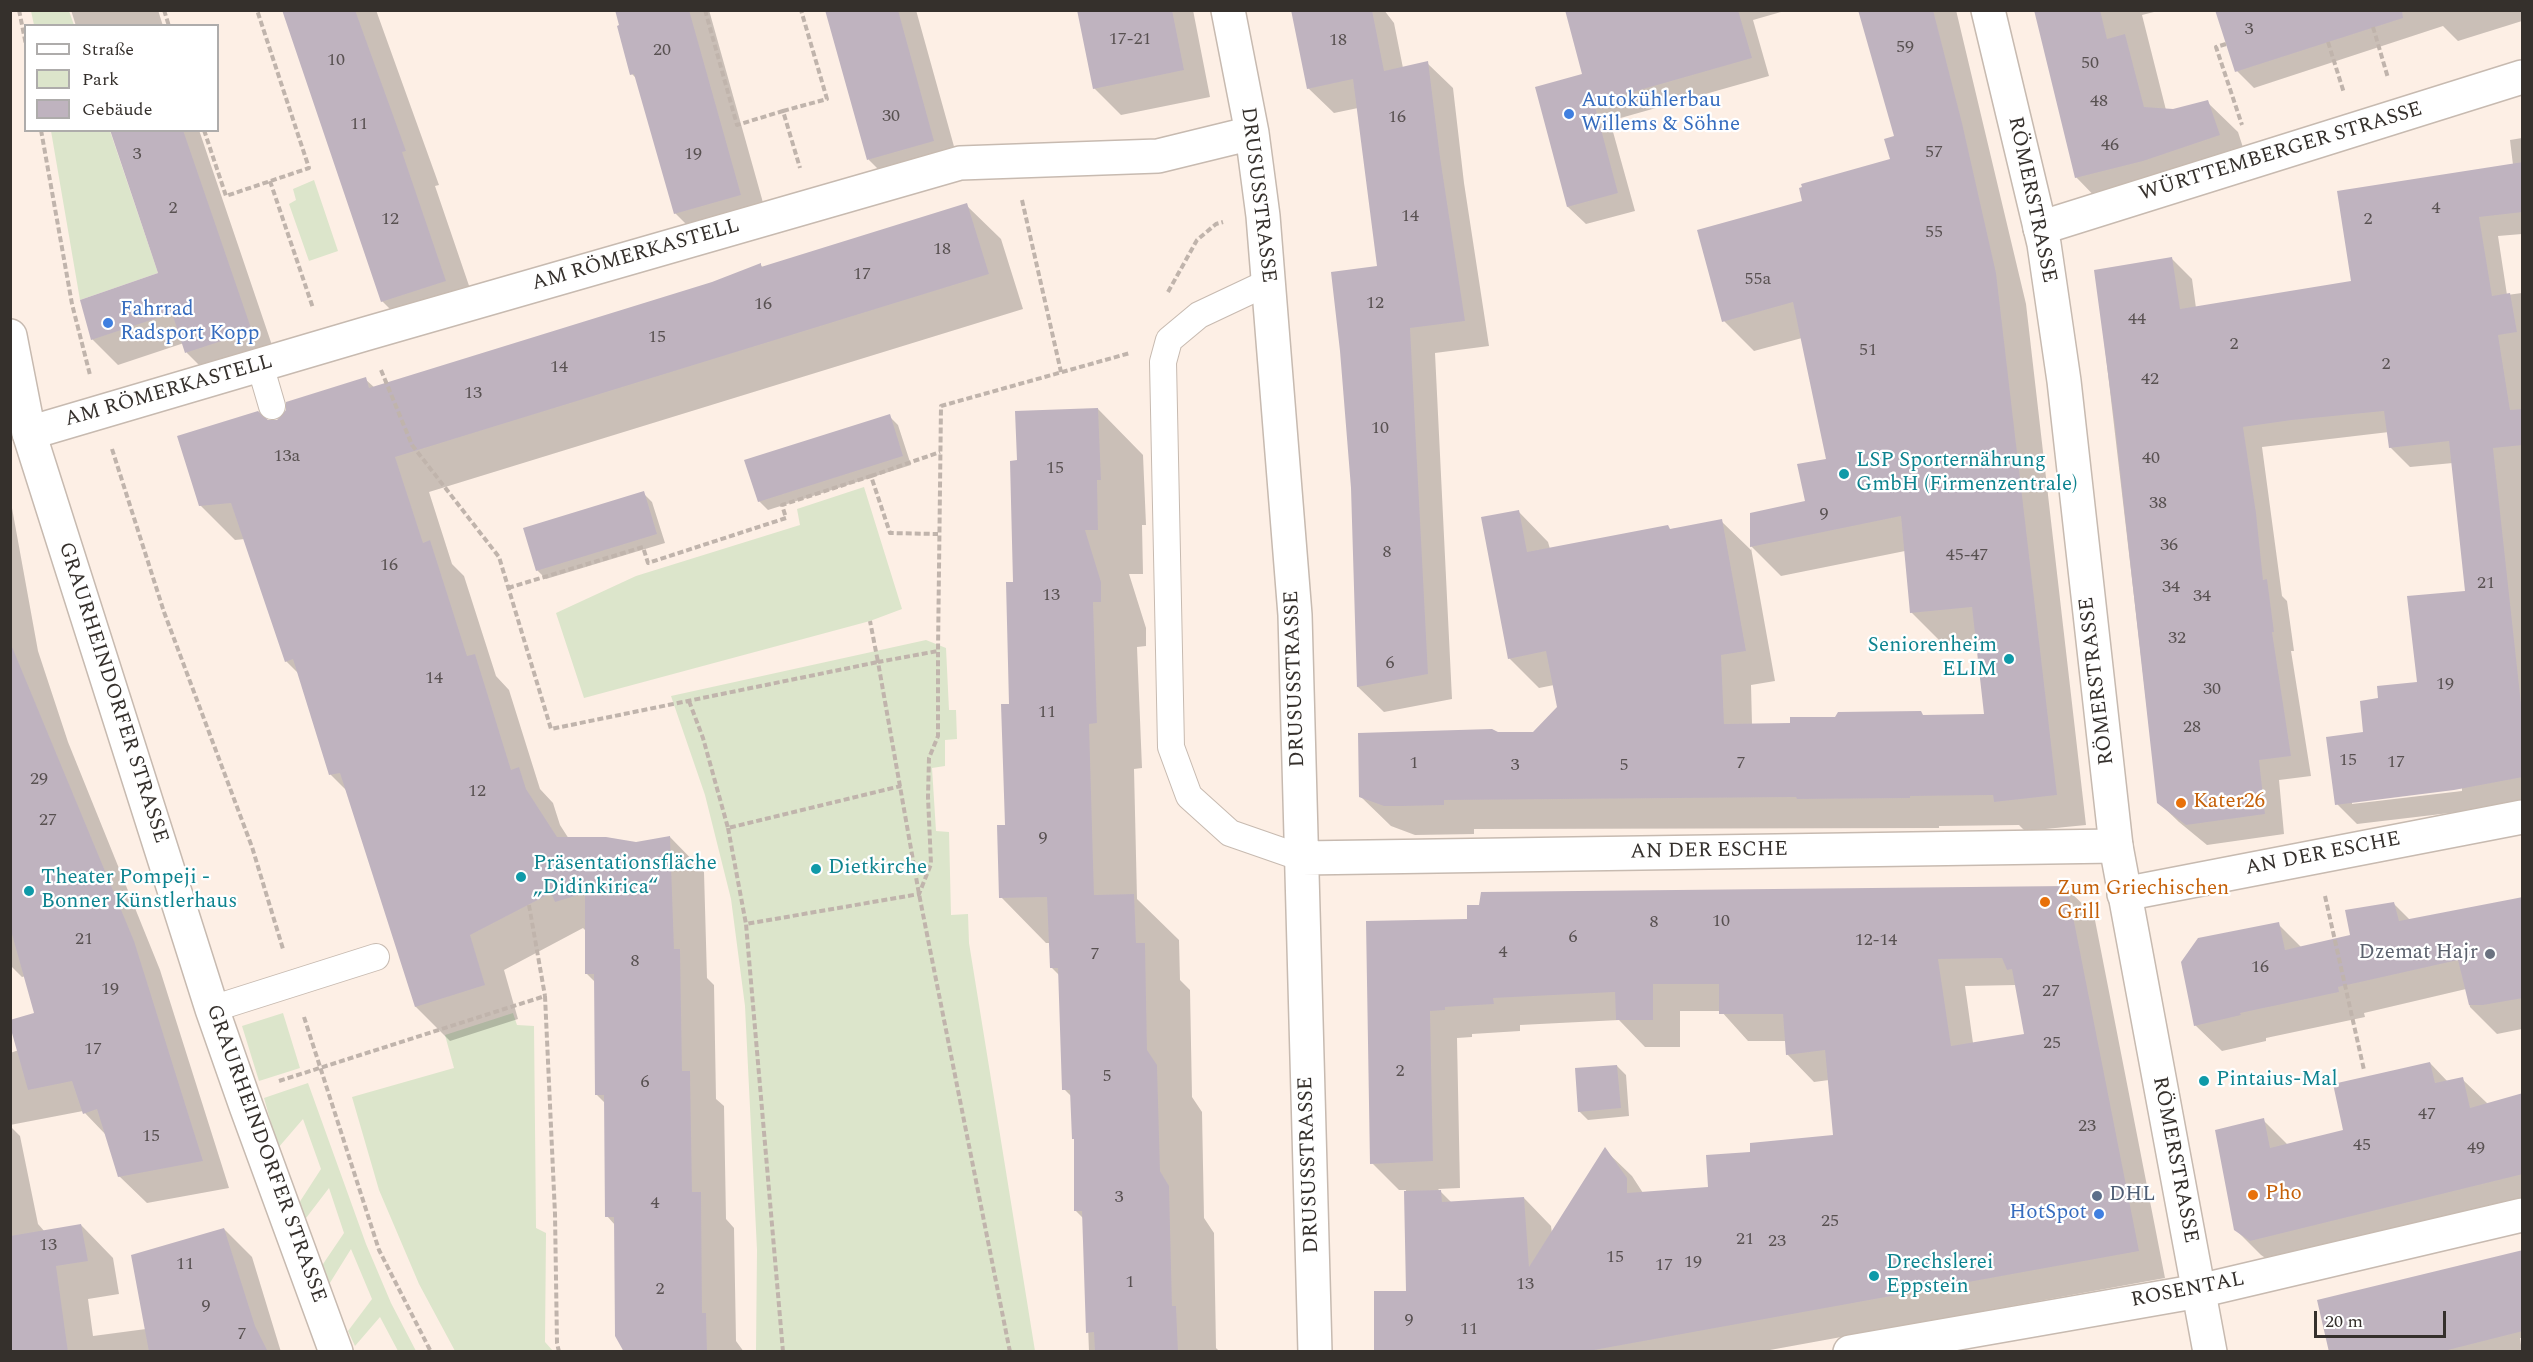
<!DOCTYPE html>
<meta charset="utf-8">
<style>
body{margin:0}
#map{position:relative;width:2533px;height:1362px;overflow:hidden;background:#fdefe5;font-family:Spectral,serif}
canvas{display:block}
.frame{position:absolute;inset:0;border:12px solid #35302c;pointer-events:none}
.legend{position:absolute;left:24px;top:24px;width:195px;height:108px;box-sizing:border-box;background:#fff;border:2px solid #aeacab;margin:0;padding:8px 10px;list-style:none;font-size:18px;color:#35302c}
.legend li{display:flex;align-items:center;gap:12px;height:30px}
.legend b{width:30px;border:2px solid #aeacab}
.scale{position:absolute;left:2314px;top:1311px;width:132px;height:27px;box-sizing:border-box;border:3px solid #35302c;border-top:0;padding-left:8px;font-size:18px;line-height:21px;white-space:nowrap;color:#35302c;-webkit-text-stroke:4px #fff;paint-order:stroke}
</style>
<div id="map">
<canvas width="2533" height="1362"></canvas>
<div class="frame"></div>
<ul class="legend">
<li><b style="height:8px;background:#fff"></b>Straße</li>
<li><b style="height:16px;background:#dce5cb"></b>Park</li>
<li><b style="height:16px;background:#bfb3bf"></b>Gebäude</li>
</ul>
<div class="scale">20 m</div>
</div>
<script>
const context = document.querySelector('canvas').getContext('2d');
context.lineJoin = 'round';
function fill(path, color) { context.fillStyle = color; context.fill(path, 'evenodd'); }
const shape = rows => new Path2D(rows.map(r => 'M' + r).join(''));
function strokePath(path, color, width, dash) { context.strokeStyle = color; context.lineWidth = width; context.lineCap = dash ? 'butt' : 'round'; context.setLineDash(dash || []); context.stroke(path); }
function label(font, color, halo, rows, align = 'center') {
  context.font = font + ' Spectral,serif'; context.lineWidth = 4.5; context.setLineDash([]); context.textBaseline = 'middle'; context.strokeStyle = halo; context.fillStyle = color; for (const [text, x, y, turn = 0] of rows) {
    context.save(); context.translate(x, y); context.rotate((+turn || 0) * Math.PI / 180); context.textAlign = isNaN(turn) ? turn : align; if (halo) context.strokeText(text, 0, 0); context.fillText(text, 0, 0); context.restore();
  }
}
const green = shape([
 [31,11,69,11,74,25,34,25],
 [51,131,110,131,158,273,80,300],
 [314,180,338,251,309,261,289,204,296,200,293,189],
 [864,487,902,609,870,621,584,698,556,613,636,576,800,525,797,509],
 [926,640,946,648,949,710,956,710,957,739,945,740,945,766,932,768,936,831,949,832,951,915,968,914,969,943,1035,1351,756,1351,757,1250,745,1006,731,899,705,795,671,696],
 [283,1013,300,1068,259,1081,242,1026],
 [513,1013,517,1025,534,1026,536,1228,546,1233,545,1342,553,1351,455,1351,419,1284,379,1190,352,1097,454,1068,445,1035],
 [308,1083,366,1244,391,1303,416,1351,398,1351,380,1317,355,1346,348,1331,372,1299,351,1249,328,1286,321,1267,344,1233,329,1188,303,1222,299,1203,321,1169,303,1119,278,1148,264,1098]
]);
const shadow = shape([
 [71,10,158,10,163,26,76,26],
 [284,10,376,10,439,185,435,186,479,315,416,335,382,301],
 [617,10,709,10,769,224,704,242,675,213,637,79,632,74],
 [827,10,916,10,960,168,895,186,869,160],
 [1078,10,1193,10,1210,97,1121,115,1094,88],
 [1293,10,1384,10,1394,23,1403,68,1427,63,1453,88,1464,183,1489,346,1435,353,1452,699,1384,712,1358,687,1353,488,1379,267,1358,108,1334,113,1308,88],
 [1566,10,1788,10,1753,20,1769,76,1610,121,1635,211,1586,224,1568,207,1537,88,1584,75],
 [1860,10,1956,10,2026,304,2086,825,2025,831,2019,825,1939,826,1939,828,1474,829,1474,834,1415,835,1391,826,1360,796,1497,734,1534,734,1558,708,1554,685,1539,688,1509,658,1518,511,1548,542,1550,549,1721,521,1751,550,1751,548,1775,681,1751,685,1752,725,1986,716,1977,639,1941,642,1911,612,1905,551,1781,576,1751,546,1806,502,1828,460,1802,338,1754,351,1724,321,1804,202,1891,160,1896,137],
 [2036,10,2162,10,2142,15,2166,110,2173,111,2207,102,2238,132,2249,166,2106,208,2076,177],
 [2238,10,2522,10,2522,21,2458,41,2443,26,2254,88,2237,71],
 [111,130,199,130,276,357,212,378,187,353,184,343,118,365,92,339,160,274],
 [2522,138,2522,234,2498,236,2507,295,2522,293,2522,801,2475,810,2357,824,2337,804,2379,699,2419,683,2467,593,2453,463,2410,467,2390,447,2389,432,2262,447,2282,596,2287,601,2294,651,2291,651,2311,776,2279,780,2284,834,2207,845,2179,822,2158,802,2096,271,2172,259,2192,279,2196,308,2352,282,2513,165,2510,140],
 [2462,788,2462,791,2352,804,2352,801],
 [966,205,1001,239,1023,309,429,492,452,564,464,576,496,676,509,690,540,789,553,803,560,825,569,839,636,843,670,837,704,872,707,978,714,985,716,1099,724,1106,726,1219,734,1228,736,1341,744,1352,623,1352,615,1225,607,1216,606,1104,597,1095,595,982,587,974,587,932,583,928,504,970,518,1019,450,1041,416,1007,348,792,331,775,299,674,286,661,245,539,235,540,200,505,267,422,277,422,365,379,375,388,712,283,761,265,763,268],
 [1098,409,1143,455,1146,525,1142,525,1143,574,1129,574,1146,628,1146,646,1137,647,1142,768,1134,769,1137,899,1179,940,1180,980,1190,990,1192,1097,1202,1112,1204,1218,1214,1233,1216,1348,1220,1352,1089,1352,1084,1219,1075,1210,1075,1140,1072,1097,1064,1089,1060,976,1052,968,1051,943,1046,943,1001,897,1007,827,1019,461],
 [889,416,898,425,911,465,768,510,759,501],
 [643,493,652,502,665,543,546,579,537,570],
 [10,497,38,651,68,742,160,970,229,1188,147,1203,119,1176,107,1136,83,1111,10,1125,10,1053,19,1050,36,1014,26,976,22,977,10,965],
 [2066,888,2094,915,2165,1278,1759,1352,1376,1352,1407,1292,1406,1190,1399,1190,1372,1163,1367,922,1469,921],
 [2016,985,2025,1035,1973,1043,1965,986],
 [1680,1011,1721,1011,1748,1041,1786,1041,1787,1054,1814,1082,1829,1080,1835,1136,1752,1153,1710,1189,1643,1193,1632,1176,1605,1150,1552,1233,1551,1226,1524,1198,1452,1203,1438,1189,1460,1188,1457,1038,1472,1037,1472,1034,1520,1031,1520,1025,1619,1020,1645,1047,1680,1047],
 [2522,899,2522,1029,2497,1034,2470,1007,2466,989,2364,1013,2365,1017,2266,1038,2266,1041,2222,1051,2195,1025,2278,924,2301,947,2352,936,2393,903,2411,921],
 [2430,1063,2448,1082,2462,1079,2488,1104,2522,1094,2522,1204,2276,1265,2261,1255,2236,1230,2263,1120,2288,1145,2345,1132],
 [1617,1066,1626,1075,1629,1116,1588,1120,1579,1111],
 [10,1126,20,1136,38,1224,45,1232,81,1225,113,1258,119,1294,88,1299,93,1336,146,1329,224,1229,252,1257,281,1352,10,1352],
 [2522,1252,2522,1338,2520,1338,2522,1352,2330,1352]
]);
const building = shape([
 [282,10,355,10,406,151,402,152,446,281,381,302],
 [615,10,689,10,741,195,674,214,634,74,630,75,617,26,619,25],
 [825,10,898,10,934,141,867,160],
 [1077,10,1172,10,1184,70,1093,89],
 [1291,10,1372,10,1384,71,1428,61,1440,157,1465,321,1410,328,1428,674,1357,687,1351,488,1340,351,1331,272,1377,266,1353,79,1307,89],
 [1565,10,1738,10,1752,58,1594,103,1618,193,1567,207,1535,87,1582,74],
 [1858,10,1933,10,1962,123,1996,273,2057,795,1994,802,1993,795,1910,796,1910,798,1797,799,1796,797,1444,800,1444,805,1403,806,1384,806,1359,797,1358,733,1492,729,1498,732,1533,732,1557,707,1546,651,1508,659,1481,517,1519,510,1527,552,1668,525,1670,529,1722,519,1746,651,1721,655,1724,724,1790,723,1790,717,1835,717,1838,712,1921,711,1923,715,1984,714,1972,607,1910,613,1901,516,1750,547,1750,513,1805,501,1797,464,1826,459,1793,302,1722,322,1697,230,1802,201,1799,188,1802,187,1801,184,1890,159,1884,139,1894,136],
 [2034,10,2100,10,2107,39,2125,34,2144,107,2173,109,2208,100,2220,135,2143,161,2075,178],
 [2215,10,2402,10,2403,18,2235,72],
 [110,130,183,130,252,331,185,353,172,313,91,340,80,300,158,273],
 [2523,162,2523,212,2479,217,2492,296,2510,293,2517,332,2498,335,2510,410,2523,409,2523,445,2493,448,2523,722,2523,777,2454,790,2335,805,2326,737,2363,732,2360,701,2378,698,2377,686,2417,682,2407,596,2465,591,2449,441,2389,448,2384,411,2292,420,2243,427,2256,513,2263,580,2267,579,2274,632,2272,632,2291,756,2259,760,2265,814,2186,825,2157,803,2115,426,2094,270,2172,257,2180,309,2351,281,2337,191],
 [967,203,989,274,395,457,423,543,430,540,467,656,475,654,511,770,519,767,526,789,557,837,606,837,636,842,670,836,674,949,680,949,682,1071,690,1071,692,1192,701,1192,702,1313,706,1313,707,1352,624,1352,615,1336,614,1217,605,1217,604,1095,595,1095,594,974,585,974,585,893,555,902,551,893,470,935,485,985,415,1007,340,773,329,775,293,659,285,662,231,503,199,506,177,436,258,411,268,420,277,420,286,410,286,402,366,377,369,388,712,282,761,263,761,267],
 [1098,408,1101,480,1097,480,1098,530,1085,530,1101,582,1101,602,1093,602,1097,723,1089,724,1094,895,1134,894,1136,943,1145,943,1147,1050,1157,1065,1160,1171,1169,1186,1172,1306,1176,1306,1178,1352,1095,1352,1094,1332,1086,1333,1082,1211,1074,1211,1074,1139,1072,1139,1070,1090,1062,1090,1058,968,1050,968,1047,897,999,898,997,825,1005,825,1001,704,1009,704,1006,582,1013,582,1010,461,1017,460,1015,411],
 [890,414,903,456,758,502,744,460],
 [644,491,657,534,536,571,523,528],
 [10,642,134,941,203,1161,118,1177,97,1109,83,1114,72,1081,28,1090,10,1026,10,1020,34,1013,10,927],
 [2067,886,2139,1251,1583,1352,1374,1352,1374,1291,1406,1291,1404,1191,1441,1190,1442,1202,1524,1197,1529,1267,1605,1147,1627,1178,1627,1193,1708,1187,1706,1155,1750,1152,1750,1143,1833,1135,1825,1050,1786,1055,1783,1014,1719,1014,1719,984,1653,984,1653,1020,1616,1020,1615,992,1493,998,1494,1004,1445,1007,1445,1010,1430,1011,1433,1161,1370,1164,1366,921,1467,919,1467,905,1479,905,1481,892],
 [2002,958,2007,970,2012,969,2024,1034,1951,1046,1938,959],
 [2523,897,2523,998,2483,1005,2469,1005,2458,960,2338,987,2339,992,2240,1013,2241,1015,2194,1026,2181,962,2198,938,2279,922,2285,950,2350,935,2345,910,2394,902,2399,921],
 [2430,1062,2435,1083,2463,1077,2470,1108,2523,1093,2523,1174,2250,1241,2234,1230,2215,1130,2264,1118,2270,1148,2343,1130,2333,1084],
 [1617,1065,1621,1108,1578,1112,1575,1068],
 [81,1224,88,1261,56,1266,68,1352,10,1352,10,1236],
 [224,1228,255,1326,268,1352,149,1352,131,1255],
 [2523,1250,2523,1331,2440,1352,2329,1352,2317,1300]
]);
const path = shape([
 [19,10,26,45],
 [164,10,169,26],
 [705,10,737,125,783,111,800,168],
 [2373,27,2388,78],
 [2328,42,2344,93],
 [2226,44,2216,47,2242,125],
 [783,111,827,99,801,10],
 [41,130,72,304,90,375],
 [204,130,226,196,309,168,257,10],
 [270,181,313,308],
 [1022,200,1061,372],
 [1168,292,1197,240,1216,224,1223,222],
 [381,370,412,445,499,557,551,729,878,662,870,621],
 [112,449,164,612,252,847,283,949],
 [871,476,940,452],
 [508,588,643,547,648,563,786,518,782,505,871,476,890,533,938,534],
 [689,701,703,738,728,828,901,786],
 [728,828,746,924],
 [2325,896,2364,1070],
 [529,905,545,996],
 [304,1017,379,1250,431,1352],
 [279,1081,545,996,555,1214,557,1343,559,1352],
 [783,1352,746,924,919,894,931,864,928,797,929,758,938,736,938,652],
 [1010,1352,919,894,878,662,938,651,941,406,1130,353]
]);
const lane = shape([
 [1269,282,1199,315,1169,340,1163,362,1171,747,1189,796,1230,833,1302,858],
 [260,365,272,406],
 [212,1009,376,957]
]);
const street = shape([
 [1228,10,1252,133,1263,216,1295,615,1315,1352],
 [2040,228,2522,77],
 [29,433,365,334,960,163,1158,156,1252,133],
 [1302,858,2116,846],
 [2124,894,2522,817],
 [1850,1352,2199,1291,2522,1215]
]);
const secondary = shape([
 [1988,10,2044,244,2064,381,2116,846,2210,1352],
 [10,336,29,433,212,1009,246,1106,336,1352]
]);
const markers = [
 [1569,114,6,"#3f7fe0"],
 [108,323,6,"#3f7fe0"],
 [1844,474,6,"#0f9aa8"],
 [2009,659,6,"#0f9aa8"],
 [2181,803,6,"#e8710a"],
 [816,869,6,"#0f9aa8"],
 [521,877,6,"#0f9aa8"],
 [29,891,6,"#0f9aa8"],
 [2045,902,6,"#e8710a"],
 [2490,954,6,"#6b7280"],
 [2204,1081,6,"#0f9aa8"],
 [2253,1195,6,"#e8710a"],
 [2097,1196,6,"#5c6f8a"],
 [2099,1214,6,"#3f7fe0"],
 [1874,1276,6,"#0f9aa8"]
];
const numberNames = [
 ["3",2249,30],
 ["17-21",1130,40],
 ["18",1338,41],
 ["59",1905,48],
 ["20",662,51],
 ["10",336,61],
 ["50",2090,64],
 ["48",2099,102],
 ["30",891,117],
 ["16",1397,118],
 ["11",359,125],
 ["46",2110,146],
 ["57",1934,153],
 ["3",137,155],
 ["19",693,155],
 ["2",173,209],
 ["4",2436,209],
 ["14",1410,217],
 ["12",390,220],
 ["2",2368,220],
 ["55",1934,233],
 ["18",942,250],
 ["17",862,275],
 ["55a",1758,280],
 ["12",1375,304],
 ["16",763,305],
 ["44",2137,320],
 ["15",657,338],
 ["2",2234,345],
 ["51",1868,351],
 ["2",2386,365],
 ["14",559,368],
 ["42",2150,380],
 ["13",473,394],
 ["10",1380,429],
 ["13a",287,457],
 ["40",2151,459],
 ["15",1055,469],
 ["38",2158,504],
 ["9",1824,515],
 ["36",2169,546],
 ["8",1387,553],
 ["45-47",1967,556],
 ["16",389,566],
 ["21",2486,584],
 ["34",2171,588],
 ["13",1051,596],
 ["34",2202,597],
 ["32",2177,639],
 ["6",1390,664],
 ["14",434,679],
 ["19",2445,685],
 ["30",2212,690],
 ["11",1047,713],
 ["28",2192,728],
 ["15",2348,761],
 ["17",2396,763],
 ["1",1414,764],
 ["7",1741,764],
 ["3",1515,766],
 ["5",1624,766],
 ["29",39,780],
 ["12",477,792],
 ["27",48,821],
 ["9",1043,839],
 ["10",1721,922],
 ["8",1654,923],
 ["6",1573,938],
 ["21",84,940],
 ["12-14",1876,941],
 ["4",1503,953],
 ["7",1095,955],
 ["8",635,962],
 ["16",2260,968],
 ["19",110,990],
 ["27",2051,992],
 ["25",2052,1044],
 ["17",93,1050],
 ["2",1400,1072],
 ["5",1107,1077],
 ["6",645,1083],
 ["47",2427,1115],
 ["23",2087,1127],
 ["15",151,1137],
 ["45",2362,1146],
 ["49",2476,1149],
 ["3",1119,1198],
 ["4",655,1204],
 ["25",1830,1222],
 ["21",1745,1240],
 ["23",1777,1242],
 ["13",48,1246],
 ["15",1615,1258],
 ["19",1693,1263],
 ["11",185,1265],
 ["17",1664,1266],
 ["1",1130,1283],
 ["13",1525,1285],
 ["2",660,1290],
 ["9",206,1307],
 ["9",1409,1321],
 ["11",1469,1330],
 ["7",242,1335]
];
const shopNames = [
 ["Autokühlerbau",1581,102],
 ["Willems & Söhne",1581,126],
 ["Fahrrad",120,311],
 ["Radsport Kopp",120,335],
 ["HotSpot",2087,1214,"right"]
];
const streetNames = [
 ["WÜRTTEMBERGER STRASSE",2281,153,-17],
 ["DRUSUSSTRASSE",1257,195,83],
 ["RÖMERSTRASSE",2031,200,78],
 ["AM RÖMERKASTELL",636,256,-16],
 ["AM RÖMERKASTELL",169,392,-16],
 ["DRUSUSSTRASSE",1296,679,-92],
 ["RÖMERSTRASSE",2098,681,-97],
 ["GRAURHEINDORFER STRASSE",112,693,72],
 ["AN DER ESCHE",1709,852,-1],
 ["AN DER ESCHE",2323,855,-11],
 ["GRAURHEINDORFER STRASSE",265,1154,70],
 ["RÖMERSTRASSE",2174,1160,79],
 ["DRUSUSSTRASSE",1310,1165,-92],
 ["ROSENTAL",2188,1291,-11]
];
const cultureNames = [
 ["LSP Sporternährung",1856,462],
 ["GmbH (Firmenzentrale)",1856,486],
 ["Seniorenheim",1997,647,"right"],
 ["ELIM",1997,671,"right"],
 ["Präsentationsfläche",533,865],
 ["„Didinkirica“",533,889],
 ["Dietkirche",828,869],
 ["Theater Pompeji -",41,879],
 ["Bonner Künstlerhaus",41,903],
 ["Pintaius-Mal",2216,1081],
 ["Drechslerei",1886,1264],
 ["Eppstein",1886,1288]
];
const foodNames = [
 ["Kater26",2193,803],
 ["Zum Griechischen",2057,890],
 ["Grill",2057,914],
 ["Pho",2265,1195]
];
const worshipNames = [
 ["Dzemat Hajr",2478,954]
];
const serviceNames = [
 ["DHL",2109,1196]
];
fill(green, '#dce5cb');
fill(shadow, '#0003');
fill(building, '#bfb3bf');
strokePath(lane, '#c7bab0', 28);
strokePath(street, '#c7bab0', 36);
strokePath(secondary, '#c7bab0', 36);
strokePath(path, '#c0b4ac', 4, [6, 3]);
strokePath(lane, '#fff', 26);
strokePath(street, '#fff', 33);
strokePath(secondary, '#fff', 33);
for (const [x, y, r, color] of markers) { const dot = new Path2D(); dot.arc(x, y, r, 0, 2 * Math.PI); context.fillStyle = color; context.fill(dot); strokePath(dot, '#fff', 2); }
label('18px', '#585151', null, numberNames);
label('21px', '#366cbe', '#fff', shopNames, 'left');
label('21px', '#35302c', '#fff', streetNames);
label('21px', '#0d838f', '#fff', cultureNames, 'left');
label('21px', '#c56008', '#fff', foodNames, 'left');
label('21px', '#5b616d', '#fff', worshipNames, 'right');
label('21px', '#4e5e75', '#fff', serviceNames, 'left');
</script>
